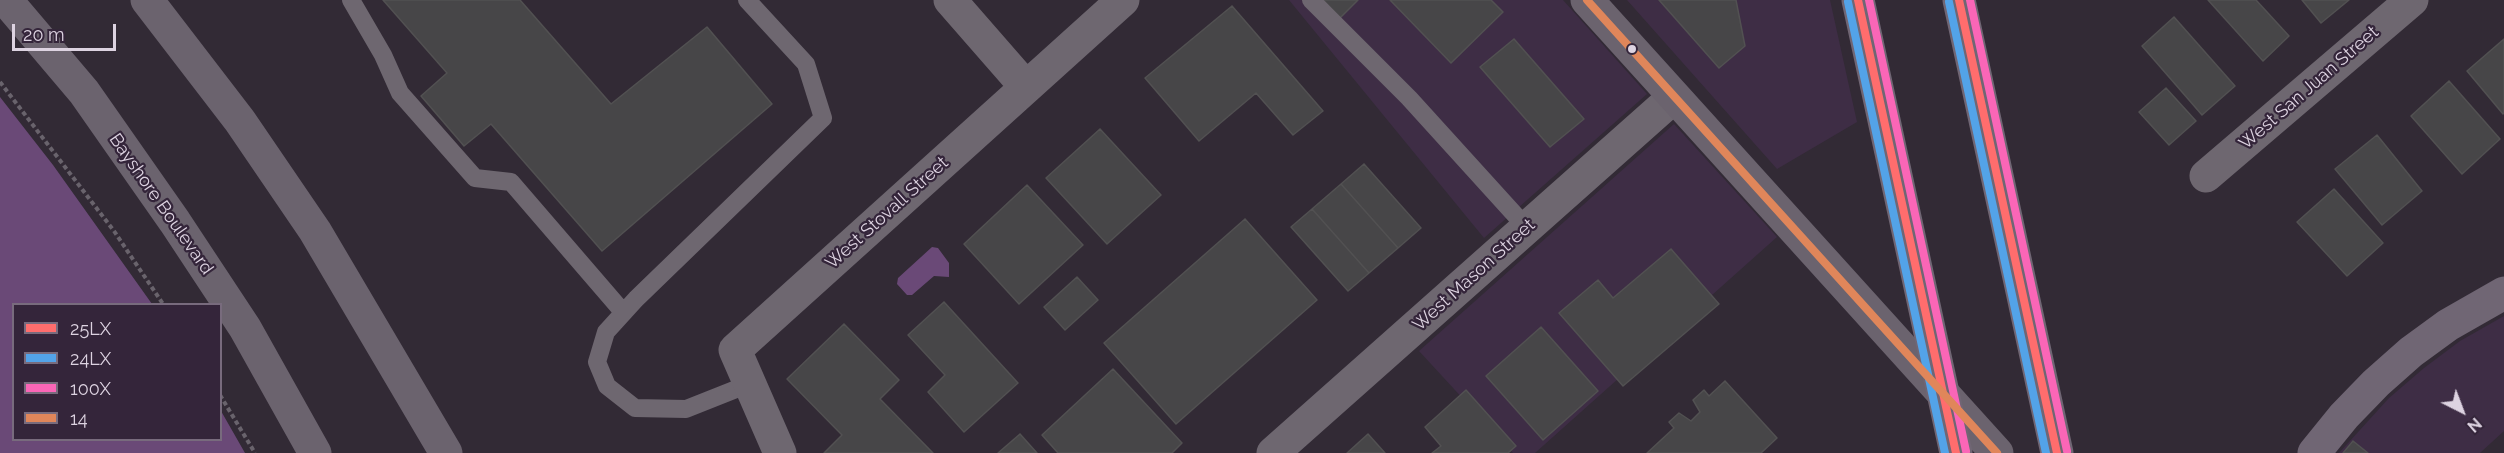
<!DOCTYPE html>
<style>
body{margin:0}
#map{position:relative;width:2504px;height:453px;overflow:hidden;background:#322a35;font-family:Raleway,sans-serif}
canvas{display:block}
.legend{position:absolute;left:12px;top:303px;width:210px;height:138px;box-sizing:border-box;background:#34253a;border:2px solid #786b7d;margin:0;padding:8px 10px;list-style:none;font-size:18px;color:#ddd3e1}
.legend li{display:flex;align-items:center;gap:12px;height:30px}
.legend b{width:30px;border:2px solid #786b7d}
.north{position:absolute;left:2432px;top:381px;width:60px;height:60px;-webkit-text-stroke:4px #34253a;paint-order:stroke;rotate:138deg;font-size:16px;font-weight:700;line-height:24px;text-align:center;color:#ddd3e1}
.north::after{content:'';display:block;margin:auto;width:21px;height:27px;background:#ddd3e1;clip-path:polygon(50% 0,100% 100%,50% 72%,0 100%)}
.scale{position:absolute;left:12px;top:24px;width:104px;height:27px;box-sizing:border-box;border:3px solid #ddd3e1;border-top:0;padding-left:8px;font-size:18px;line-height:21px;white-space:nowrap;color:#ddd3e1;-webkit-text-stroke:4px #34253a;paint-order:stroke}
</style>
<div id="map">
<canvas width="2504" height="453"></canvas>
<ul class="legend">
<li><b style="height:8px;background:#ff6d6d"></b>25LX</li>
<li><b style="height:8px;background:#53a3e8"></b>24LX</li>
<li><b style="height:8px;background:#fa66b7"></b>100X</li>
<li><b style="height:8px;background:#e0865a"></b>14</li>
</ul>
<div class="north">N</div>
<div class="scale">20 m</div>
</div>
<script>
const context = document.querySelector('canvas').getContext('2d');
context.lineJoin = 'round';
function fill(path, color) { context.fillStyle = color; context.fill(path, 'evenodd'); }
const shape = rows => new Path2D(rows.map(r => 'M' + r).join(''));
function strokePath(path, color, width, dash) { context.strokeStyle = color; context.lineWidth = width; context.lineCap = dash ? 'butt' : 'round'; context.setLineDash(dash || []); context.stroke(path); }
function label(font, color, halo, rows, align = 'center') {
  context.font = font + ' Raleway,sans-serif'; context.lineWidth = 4.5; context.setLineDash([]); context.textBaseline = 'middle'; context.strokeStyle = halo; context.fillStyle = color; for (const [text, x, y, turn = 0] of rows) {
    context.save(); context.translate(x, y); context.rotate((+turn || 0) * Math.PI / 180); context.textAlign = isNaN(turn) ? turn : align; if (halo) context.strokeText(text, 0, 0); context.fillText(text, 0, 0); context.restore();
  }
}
const built = shape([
 [1289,0,1563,0,1647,94,1484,238],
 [1627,0,1830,0,1857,122,1777,169],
 [1674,124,1777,237,1535,453,1513,453,1419,351],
 [2504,316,2504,431,2480,453,2339,453,2389,398,2424,368,2460,341]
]);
const water = shape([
 [0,97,53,165,152,304,14,304,14,440,220,440,221,411,245,453,0,453],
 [932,247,938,248,949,263,949,277,934,276,912,295,907,295,897,284,898,278]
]);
const building = shape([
 [383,0,520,0,611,104,707,27,772,104,602,251,491,124,464,146,421,96,447,73,383,0],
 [1323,0,1358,0,1340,18,1323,0],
 [1390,0,1491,0,1503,12,1451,63,1390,0],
 [1659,0,1736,0,1745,46,1719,68,1659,0],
 [2208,0,2256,0,2289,36,2263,61,2208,0],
 [2302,0,2349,0,2321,23,2302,0],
 [1232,6,1323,111,1293,135,1256,93,1199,141,1145,78,1232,6],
 [2174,17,2235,86,2202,115,2142,46,2174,17],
 [1514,39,1584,119,1550,147,1480,67,1514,39],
 [2504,39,2504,113,2503,114,2467,71,2504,39],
 [2449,81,2500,139,2462,174,2411,116,2449,81],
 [2166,88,2196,121,2169,145,2139,112,2166,88],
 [1100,129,1161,195,1107,244,1046,178,1100,129],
 [2377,135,2422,191,2382,225,2335,169,2377,135],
 [1364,164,1421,228,1398,248,1341,184,1364,164],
 [1341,184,1398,248,1369,273,1312,209,1341,184],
 [1027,185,1083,245,1019,304,964,244,1027,185],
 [2334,189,2383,243,2347,276,2297,222,2334,189],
 [1312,209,1369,273,1348,291,1291,227,1312,209],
 [1245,219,1317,300,1176,424,1104,343,1245,219],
 [1671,249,1719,304,1623,386,1559,313,1598,280,1613,298,1671,249],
 [1077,277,1098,300,1065,330,1044,307,1077,277],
 [944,302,1018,383,964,432,928,392,945,375,908,335,944,302],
 [844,324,899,380,880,399,933,453,824,453,842,435,787,379,844,324],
 [1541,327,1598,391,1543,440,1486,376,1541,327],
 [1113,369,1182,443,1172,453,1058,453,1042,435,1113,369],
 [1725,381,1777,438,1761,453,1647,453,1674,428,1669,422,1679,413,1691,421,1700,412,1693,400,1704,390,1709,396,1725,381],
 [1466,390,1516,446,1508,453,1432,453,1441,446,1425,427,1466,390],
 [1020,434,1037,453,998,453,1020,434],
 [1368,434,1385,453,1347,453,1368,434],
 [2353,441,2368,453,2343,453,2353,441]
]);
const path = shape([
 [0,82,114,231,163,304],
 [220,395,255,453]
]);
const lane = shape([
 [351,0,383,55,400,93,475,178,511,182,623,312],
 [747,0,806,64,823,118,636,299,606,332,597,362,607,386,635,408,686,409,749,384],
 [1311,0,1409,98,1527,228]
]);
const street = shape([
 [950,0,1026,87],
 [2206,176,2412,0],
 [780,453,735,350,1123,0],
 [1273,453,1674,97]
]);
const secondary = shape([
 [6,0,84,92,175,222,245,328,315,453],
 [147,0,240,121,315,231,446,453],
 [1587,0,1997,453]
]);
const highway = shape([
 [1858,0,1956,453],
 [1959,0,2057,453],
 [2314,453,2344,416,2376,383,2411,352,2448,325,2504,293]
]);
const bus1 = shape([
 [1858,0,1956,453],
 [1959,0,2057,453]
]);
const bus2 = shape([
 [1848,2,1945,453],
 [1949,2,2046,453]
]);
const bus3 = shape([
 [1869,0,1966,451],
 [1970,0,2067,451]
]);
const bus4 = shape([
 [1587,0,1997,453]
]);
const markers = [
 [1632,49,5,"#ddd3e1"]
];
const streetNames = [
 ["West San Juan Street",2309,88,-41],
 ["Bayshore Boulevard",161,204,55],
 ["West Stovall Street",887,213,-42],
 ["West Mason Street",1474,275,-42]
];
fill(built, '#3e2d45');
fill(water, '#6a4977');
fill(building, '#474648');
strokePath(building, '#525152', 1.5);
strokePath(path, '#69636c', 4, [4.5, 3]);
strokePath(lane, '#6e6770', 18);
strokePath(street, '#6e6770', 33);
strokePath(secondary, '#6b636e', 33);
strokePath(highway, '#706674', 33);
strokePath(bus1, '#ff6d6d', 8);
strokePath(bus2, '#53a3e8', 8);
strokePath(bus3, '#fa66b7', 8);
strokePath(bus4, '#e0865a', 8);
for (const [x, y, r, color] of markers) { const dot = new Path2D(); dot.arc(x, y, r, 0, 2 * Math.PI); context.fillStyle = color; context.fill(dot); strokePath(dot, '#34253a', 2); }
label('18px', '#ddd3e1', '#34253a', streetNames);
</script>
